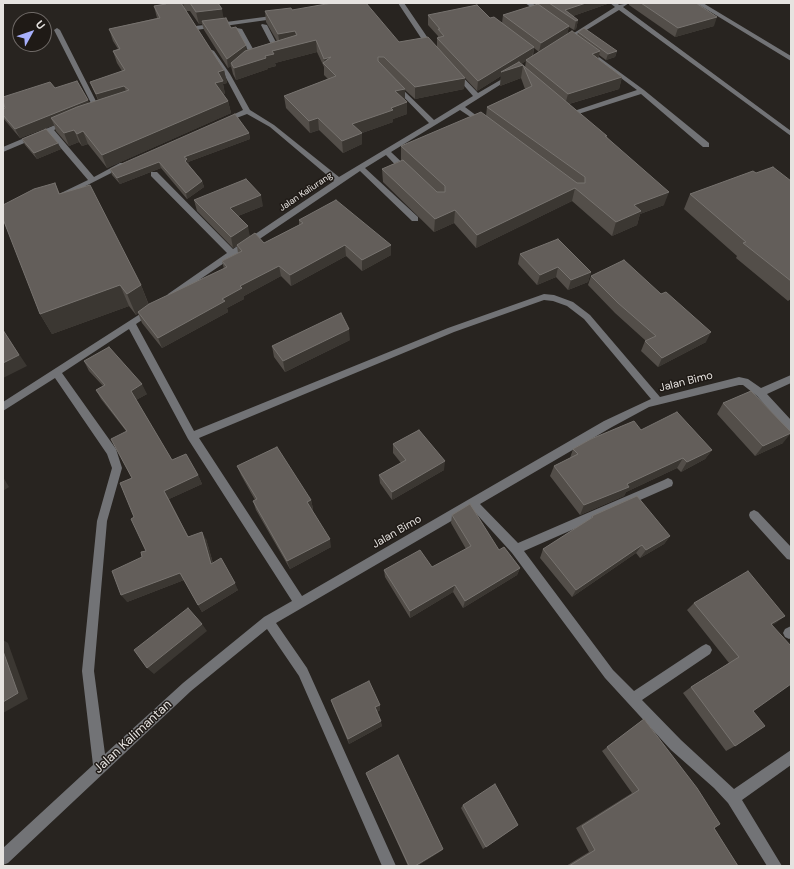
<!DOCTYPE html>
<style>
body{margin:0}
#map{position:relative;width:794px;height:869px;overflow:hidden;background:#282420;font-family:"DM Sans",sans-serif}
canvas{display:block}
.frame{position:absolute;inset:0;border:4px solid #e6e3e0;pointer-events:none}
.north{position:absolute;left:12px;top:12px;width:40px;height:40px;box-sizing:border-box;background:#1f1a16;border:1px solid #6f6a67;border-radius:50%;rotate:50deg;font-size:11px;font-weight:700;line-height:16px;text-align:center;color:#e6e3e0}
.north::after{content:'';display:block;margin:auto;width:14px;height:18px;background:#a8b0fc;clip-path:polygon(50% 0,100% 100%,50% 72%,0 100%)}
</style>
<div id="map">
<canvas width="794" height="869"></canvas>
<div class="frame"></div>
<div class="north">U</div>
</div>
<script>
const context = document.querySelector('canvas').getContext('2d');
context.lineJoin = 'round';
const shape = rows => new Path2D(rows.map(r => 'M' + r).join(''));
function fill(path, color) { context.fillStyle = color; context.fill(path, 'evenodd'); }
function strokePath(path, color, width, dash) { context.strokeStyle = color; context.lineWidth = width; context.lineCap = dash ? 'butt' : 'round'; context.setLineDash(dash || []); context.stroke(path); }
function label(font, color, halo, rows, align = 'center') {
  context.font = font + ' "DM Sans",sans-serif'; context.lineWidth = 3; context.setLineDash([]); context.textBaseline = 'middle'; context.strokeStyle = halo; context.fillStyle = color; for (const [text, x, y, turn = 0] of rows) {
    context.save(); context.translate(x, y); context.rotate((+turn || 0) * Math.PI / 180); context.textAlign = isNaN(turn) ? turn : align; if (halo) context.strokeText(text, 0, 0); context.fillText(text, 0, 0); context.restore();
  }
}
const minor = shape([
 [398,3,404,3,434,47,433,48,429,48,423,41,398,3],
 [525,3,532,3,546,13,541,14,525,3],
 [610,3,617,3,619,5,629,3,623,7,791,131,791,136,619,10,567,42,563,42,563,40,615,7,610,3],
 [696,3,703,3,791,56,791,61,696,3],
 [279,15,281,16,281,18,196,30,193,28,196,26,279,15],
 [262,24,267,25,280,50,279,51,274,50,261,25,262,24],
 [57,28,60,30,101,111,100,112,95,111,54,30,57,28],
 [237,28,242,29,257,56,256,57,251,56,236,29,237,28],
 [588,49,644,90,709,143,709,147,703,147,641,94,572,116,565,114,565,112,571,112,637,90,586,52,585,51,588,49],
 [212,50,214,51,230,74,250,110,274,125,339,177,429,123,393,86,393,84,397,84,434,120,473,96,454,74,454,72,458,72,478,93,509,75,514,76,465,107,485,122,485,124,481,124,460,110,391,152,410,170,410,174,404,174,386,155,365,168,418,217,418,221,412,221,360,171,171,299,168,298,167,296,168,294,227,253,151,176,151,172,157,172,233,249,334,181,270,127,247,114,226,122,222,122,222,120,243,110,224,74,209,52,212,50],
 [67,120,71,122,69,123,54,130,94,177,120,163,126,163,127,165,64,197,61,197,61,193,88,180,48,133,3,152,3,147,67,120],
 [544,294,554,295,573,302,590,315,660,397,739,377,748,379,761,388,791,375,791,383,767,394,791,420,791,431,787,430,757,396,743,385,739,385,649,407,612,427,480,504,518,543,664,480,668,478,672,480,673,483,672,486,524,551,613,670,634,691,702,646,706,644,710,646,712,650,710,654,642,700,681,740,734,789,791,750,791,765,742,800,782,866,767,866,728,803,714,788,671,750,605,678,512,553,472,509,276,623,307,668,396,866,382,866,299,676,267,629,191,691,8,863,3,865,3,848,93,765,82,671,97,521,112,468,107,454,55,378,3,411,3,402,151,307,155,310,154,312,136,324,194,431,448,328,544,294],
 [544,300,553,301,567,306,584,319,651,399,604,421,302,596,199,438,454,332,544,300],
 [129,329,188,439,292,601,264,617,183,683,105,754,94,671,107,521,122,468,116,449,62,373,129,329],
 [754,510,758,512,791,547,791,560,787,559,750,518,749,515,750,512,754,510],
 [791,626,791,638,789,639,785,637,783,633,785,629,791,626]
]);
const wall = shape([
 [162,3,218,3,224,19,231,28,247,50,277,41,266,22,265,11,292,10,399,42,437,46,437,38,438,37,438,36,428,25,428,15,490,18,502,23,503,15,537,5,535,3,610,3,573,16,578,20,576,29,574,30,569,27,567,34,577,35,578,32,617,51,615,57,606,60,599,55,598,59,622,77,619,89,569,104,607,137,664,205,640,214,637,225,612,236,572,201,476,248,454,223,434,232,383,182,382,169,402,160,401,160,401,146,486,116,487,107,525,89,521,78,500,86,501,76,477,91,465,78,464,89,415,99,405,90,405,100,407,102,407,114,393,119,393,122,362,133,362,144,343,153,319,130,310,133,286,108,284,96,328,79,324,75,324,67,317,52,275,63,276,66,268,68,268,69,236,80,233,74,231,66,228,68,204,30,202,24,199,24,190,11,186,11,224,70,227,83,223,84,225,94,223,94,228,101,231,113,107,168,88,144,82,146,79,142,69,146,56,131,54,125,20,138,3,118,3,109,55,88,89,103,98,100,90,82,122,71,117,63,113,51,118,49,113,41,109,29,157,18,154,6,163,4],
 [534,48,539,52,533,56],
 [526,61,525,67,521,64],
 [629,3,696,3,714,26,675,37,629,5],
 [249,133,250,139,188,162,189,165,202,181,204,187,187,199,161,168,120,184,112,175,110,169],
 [22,139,61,149,37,159,25,145],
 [756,173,791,181,791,299,788,301,736,258,737,256,684,209,690,194],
 [55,183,60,194,141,285,149,305,224,269,222,261,238,253,237,246,233,248,197,211,194,200,263,206,238,216,250,236,264,243,299,225,299,220,391,245,391,255,362,271,346,256,291,286,281,276,244,296,244,299,227,308,228,312,162,348,142,323,138,313,136,315,129,306,52,334,40,314],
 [520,254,591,272,588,282,568,290,556,277,537,285,518,264],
 [591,276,706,342,658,367,641,351,645,341,646,341,615,313,588,285],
 [350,340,285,372,274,357,272,346],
 [84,361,147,394,136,400,172,460,198,475,202,484,169,499,188,536,206,539,213,563,238,590,202,612,184,580,127,602,142,557,146,551,134,517,132,478,126,431,101,399,96,390,103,386,89,371],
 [723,403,783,443,755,456,717,414],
 [641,430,712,450,705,459,681,472,677,468,626,492,624,496,580,515,550,476,554,466,570,458,573,449],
 [393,444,444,470,392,500,380,483,379,475,401,463,393,453],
 [237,466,311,500,313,509,312,510,331,547,290,569,256,510,253,501,255,500,241,475],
 [452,515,499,550,520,568,517,575,463,608,453,592,410,618,385,577,384,570,432,567,466,549,451,523],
 [592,516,670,536,664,544,640,558,636,553,572,597,540,558,543,549,591,519],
 [694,603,785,616,772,625,753,711,735,746,726,751,683,693,691,687,729,663,687,610],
 [331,700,380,710,377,712,382,726,349,744,333,706],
 [644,719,714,828,738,866,566,866,589,852,576,828,632,793,602,751],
 [366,773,443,849,441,851,417,866,408,866,367,776],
 [463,805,518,825,483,849,461,808]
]);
const shadedWall = shape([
 [180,3,183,3,185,10],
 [586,3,610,3,570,17,565,10],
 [222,9,224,21,202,21,202,24,199,24,196,12],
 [717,17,714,26,675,37,678,28],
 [578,20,576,29,574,30,576,21],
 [569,26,567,35,539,52,541,43],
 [295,31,297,43,280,45,278,34],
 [316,40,317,52,275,63,276,66,268,68,268,69,236,80,234,68,272,51],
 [246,45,248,54,231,63,231,66,228,68,227,59],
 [534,47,532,57,526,60,526,61,515,68,523,65,521,78,500,86,501,76,477,91,478,81],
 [600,51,597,63,592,54],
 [617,51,615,57,606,60,608,54],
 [331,57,325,64,324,59],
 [224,70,227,83,223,84,225,94,217,95,215,83,218,72],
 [622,77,619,89,565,105,568,94],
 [465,78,464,89,415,99,415,87],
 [124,86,129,99,101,106,96,94],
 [405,89,405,101,395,91],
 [88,100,92,109,51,118,54,125,20,138,15,129],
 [228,101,231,113,107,168,102,155],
 [407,102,407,114,393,119,393,122,362,133,362,144,343,153,342,141,352,124,391,108],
 [318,118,319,130,310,133,309,121],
 [74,130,79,142,69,146,64,133],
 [83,131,88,144,82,146,77,134],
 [249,133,250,139,188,162,189,165,186,167,185,161,184,157],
 [58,143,61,149,37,159,34,153],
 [159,162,161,168,120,184,117,178],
 [202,181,204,187,187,199,186,193],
 [575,188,572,201,476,248,477,235],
 [669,192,664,205,640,214,637,225,612,236,616,222,634,205],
 [261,195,263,206,233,218,230,208],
 [455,210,454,223,434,232,435,219],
 [248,226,250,237,233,248,231,237],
 [345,245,346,256,291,286,290,275],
 [391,245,391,255,362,271,362,260],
 [279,266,281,276,244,296,244,299,227,308,228,312,162,348,158,338,222,299,240,286],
 [558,267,556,277,537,285,540,275],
 [591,272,588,282,568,290,571,280],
 [120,285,129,306,52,334,40,314],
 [141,285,149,306,136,315,127,294],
 [349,329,350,340,285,372,283,361],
 [3,330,27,366,3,378],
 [711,332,706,342,658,367,662,358],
 [142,384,147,394,136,400,131,391],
 [791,433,783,443,755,456,763,446],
 [712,450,705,459,681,472,687,462],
 [683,458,677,468,626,492,624,496,580,515,584,505,627,484],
 [445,461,444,470,392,500,392,492],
 [198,475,202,484,169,499,164,491],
 [3,477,9,487,3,491],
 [311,500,313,509,309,511,307,502],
 [202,532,206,539,215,571,211,564],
 [670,536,664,544,640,558,646,550],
 [330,539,331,547,290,569,287,561],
 [642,545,636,553,572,597,576,590],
 [520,568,517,575,463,608,465,601],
 [180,573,184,580,127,602,121,595],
 [235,583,238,590,202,612,198,605],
 [455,585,453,592,410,618,410,611],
 [785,616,776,623,762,631,771,624],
 [202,624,207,631,154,674,147,668],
 [3,640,8,643,28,699,3,713],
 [380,705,380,710,375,713,375,707],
 [381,721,382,726,349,744,348,739],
 [443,849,441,851,417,866,415,866]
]);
const building = shape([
 [166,3,181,3,224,70,218,72,223,81,215,83,228,101,102,155,83,131,77,134,74,130,64,133,51,118,77,107,129,90,124,86,96,94,90,82,125,70,113,51,120,49,109,29,160,18,154,6,166,4,166,3],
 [190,3,218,3,222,9,196,12,190,3],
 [332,3,366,3,399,42,428,37,465,78,415,87,384,57,378,57,378,61,405,89,395,91,407,102,391,108,393,110,352,124,362,133,342,141,318,118,309,121,284,96,336,76,323,63,331,57,324,59,316,40,272,51,274,54,265,56,266,58,234,68,231,63,245,51,297,35,295,31,278,34,265,11,291,8,292,10,332,3],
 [549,3,586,3,565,10,578,20,576,21,549,3],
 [641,3,696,3,717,17,678,28,641,3],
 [538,4,569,26,541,43,503,15,538,4],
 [477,5,490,18,494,17,534,47,478,81,437,38,444,36,438,29,440,29,428,15,477,5],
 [226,18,231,28,236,27,246,45,227,59,202,21,226,18],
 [584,28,617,51,608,54,578,32,584,28],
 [572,31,600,51,592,54,622,77,568,94,526,60,572,31],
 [519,62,607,136,605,136,669,192,634,205,641,211,616,222,575,188,477,235,455,210,435,219,382,169,403,160,437,192,445,192,445,186,401,146,481,112,577,183,585,183,585,177,487,107,532,86,523,65,501,72,519,62],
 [77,81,88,100,15,129,3,115,3,109,5,108,3,101,3,97,50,82,55,88,77,81],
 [235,114,249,133,184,157,187,159,185,161,202,181,186,193,159,162,117,178,110,169,235,114],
 [46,129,58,143,34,153,22,139,46,129],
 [773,167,791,181,791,281,743,243,746,242,690,194,753,171,756,173,773,167],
 [246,179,261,195,230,208,248,226,231,237,194,200,246,179],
 [55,183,59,194,90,185,141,285,127,294,120,285,40,314,3,219,3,205,34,189,55,183],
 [336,200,391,245,362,260,345,245,290,275,279,266,240,286,242,288,222,299,225,301,158,338,138,312,149,304,227,267,222,261,242,251,237,245,255,233,264,243,303,223,299,220,336,200],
 [558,239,591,272,571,280,558,267,540,275,520,254,558,239],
 [624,260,661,294,666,292,711,332,662,358,645,341,656,336,618,303,591,276,624,260],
 [341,313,349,329,283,361,272,346,341,313],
 [3,330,19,355,3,363,3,330],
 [109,347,142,384,131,391,172,460,186,454,198,475,164,491,188,537,202,532,211,564,221,558,235,583,198,605,180,573,121,595,112,571,142,557,141,552,146,551,131,519,134,517,120,483,132,478,111,439,127,431,96,390,105,385,84,361,109,347],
 [751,391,791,432,791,433,763,446,723,403,751,391],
 [677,412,712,450,687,462,683,458,627,484,629,487,584,505,554,466,578,454,573,449,591,439,634,421,641,430,677,412],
 [419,430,445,461,392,492,379,475,406,460,393,444,419,430],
 [277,447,311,500,307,502,330,539,287,561,253,501,257,499,237,466,277,447],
 [637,496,670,536,646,550,642,545,576,590,543,549,593,517,592,516,637,496],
 [470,504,499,550,504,547,520,568,465,601,455,585,410,611,384,570,420,550,432,567,471,546,452,515,470,504],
 [748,571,785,616,771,624,791,646,791,684,753,711,765,726,735,746,691,687,739,657,694,603,748,571],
 [188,608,202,624,147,668,134,650,188,608],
 [3,651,18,693,3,702,3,651],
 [369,681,380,705,375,707,381,721,348,739,331,700,369,681],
 [644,719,697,788,720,824,714,828,738,866,569,866,595,850,582,826,639,790,607,747,644,719],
 [398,755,443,849,415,866,409,866,366,773,398,755],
 [495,784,518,825,486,847,463,805,495,784]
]);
const farStreetnames = [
 ["Jalan Kaliurang",306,192,-34]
];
const streetNames = [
 ["Jalan Bimo",686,382,-14],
 ["Jalan Bimo",397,532,-30]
];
const nearStreetnames = [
 ["Jalan Kalimantan",133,737,-43]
];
fill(minor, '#727376');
fill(wall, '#534e49');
fill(shadedWall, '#3b3732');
fill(building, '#635e5a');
strokePath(building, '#77736f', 1);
label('9px', '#e6e3e0', '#1f1a16', farStreetnames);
label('11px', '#e6e3e0', '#1f1a16', streetNames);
label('13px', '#e6e3e0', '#1f1a16', nearStreetnames);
</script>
